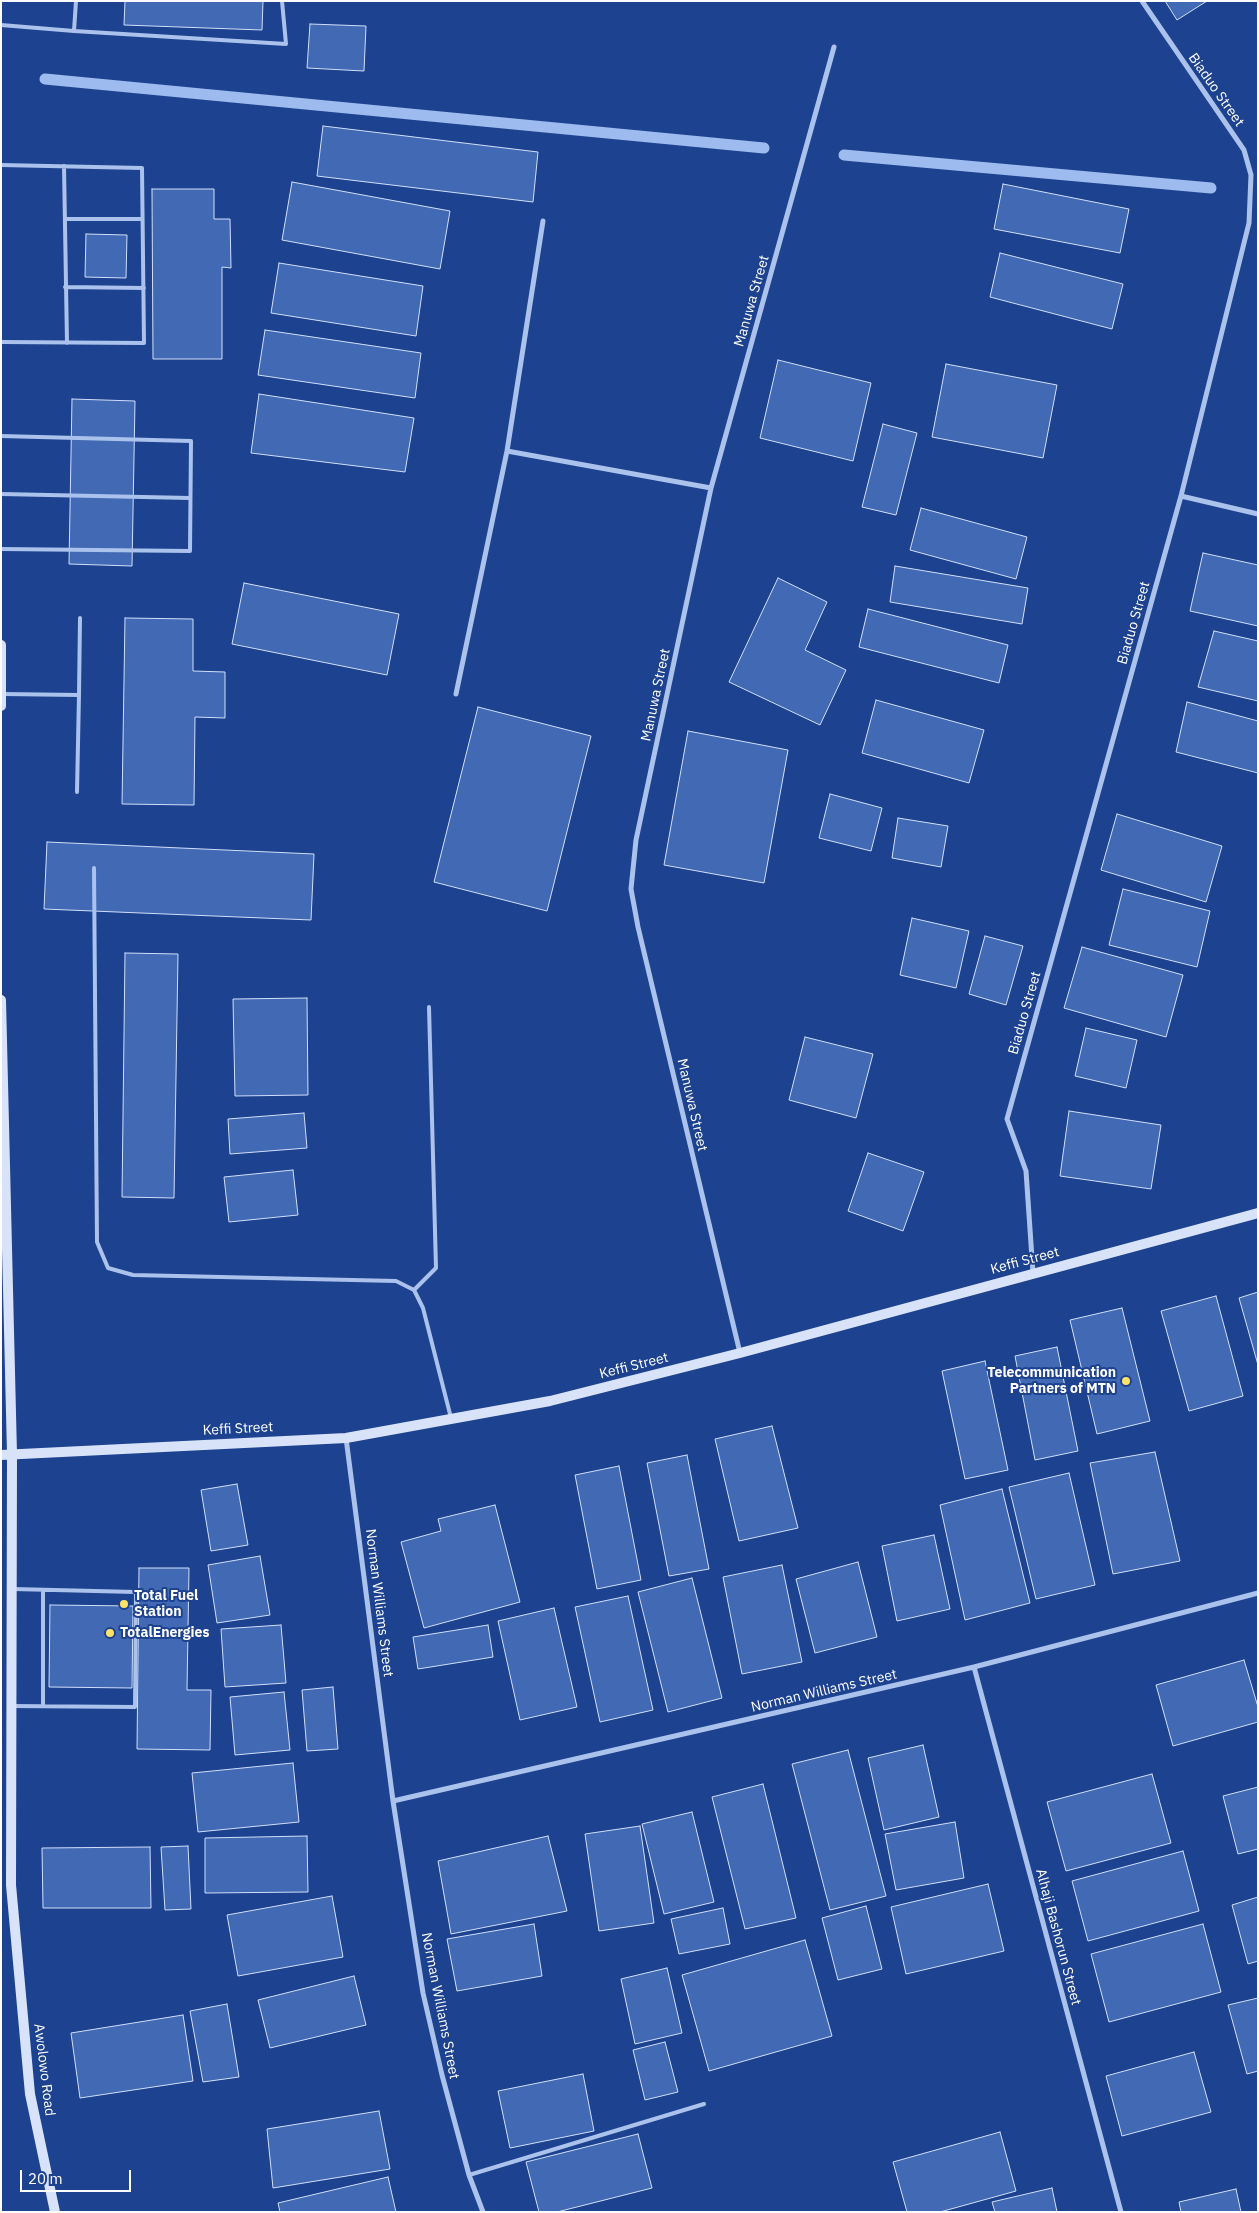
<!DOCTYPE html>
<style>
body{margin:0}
#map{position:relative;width:1259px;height:2213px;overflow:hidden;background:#1d428f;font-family:"IBM Plex Sans",sans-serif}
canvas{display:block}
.frame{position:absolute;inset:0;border:2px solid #fff;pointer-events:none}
.scale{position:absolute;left:20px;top:2170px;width:111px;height:22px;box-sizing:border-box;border:2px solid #fff;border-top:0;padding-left:6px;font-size:15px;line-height:18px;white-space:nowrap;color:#fff;-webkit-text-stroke:4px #1d428f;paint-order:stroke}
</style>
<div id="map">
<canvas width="1259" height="2213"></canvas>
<div class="frame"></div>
<div class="scale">20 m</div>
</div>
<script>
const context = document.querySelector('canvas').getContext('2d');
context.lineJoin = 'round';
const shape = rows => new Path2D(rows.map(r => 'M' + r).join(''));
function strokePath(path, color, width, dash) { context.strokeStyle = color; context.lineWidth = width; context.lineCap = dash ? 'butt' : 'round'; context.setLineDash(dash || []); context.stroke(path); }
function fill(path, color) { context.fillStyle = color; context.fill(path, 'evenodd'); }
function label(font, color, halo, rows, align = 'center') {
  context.font = font + ' "IBM Plex Sans",sans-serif'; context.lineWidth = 4; context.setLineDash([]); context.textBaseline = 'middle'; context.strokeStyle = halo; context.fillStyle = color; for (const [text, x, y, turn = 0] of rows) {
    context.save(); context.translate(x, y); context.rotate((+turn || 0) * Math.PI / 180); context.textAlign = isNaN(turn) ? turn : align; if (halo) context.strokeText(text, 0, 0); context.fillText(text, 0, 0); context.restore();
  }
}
const stream = shape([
 [45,79,764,148],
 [844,155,1211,188]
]);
const building = shape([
 [125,1,263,1,262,30,124,25,125,1],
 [1165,1,1207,1,1177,20,1165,1],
 [310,24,366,26,364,71,307,68,310,24],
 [323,126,538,152,533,202,317,176,323,126],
 [292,182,450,211,440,269,282,240,292,182],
 [1003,184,1129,209,1120,253,994,229,1003,184],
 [152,189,214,189,214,219,230,219,231,268,222,267,222,359,153,359,152,189],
 [86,234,127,235,126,278,85,277,86,234],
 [1000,253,1123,284,1112,329,990,297,1000,253],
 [279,263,423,286,416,336,271,313,279,263],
 [265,330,421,353,415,398,258,375,265,330],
 [778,360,871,383,853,461,760,438,778,360],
 [946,364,1057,385,1043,458,932,437,946,364],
 [259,394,414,418,405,472,251,453,259,394],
 [72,399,135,401,132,566,69,564,72,399],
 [883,424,917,433,896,515,862,507,883,424],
 [921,508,1027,537,1016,579,910,550,921,508],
 [1203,553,1258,565,1258,626,1190,611,1203,553],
 [895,566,1028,588,1022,624,890,602,895,566],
 [778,578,827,602,805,650,846,670,820,725,729,682,778,578],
 [244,583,399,614,387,675,232,644,244,583],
 [868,609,1008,645,999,683,859,647,868,609],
 [125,618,193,619,193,671,225,672,225,718,195,717,194,805,122,804,125,618],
 [1214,631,1258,641,1258,701,1198,687,1214,631],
 [876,700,984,730,969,783,862,753,876,700],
 [1187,702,1258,721,1258,773,1176,752,1187,702],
 [478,707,591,736,547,911,434,882,478,707],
 [688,731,788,750,764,883,664,865,688,731],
 [830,794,882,808,871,851,819,838,830,794],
 [1117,814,1222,846,1206,902,1101,870,1117,814],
 [898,818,948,826,941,867,892,858,898,818],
 [47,842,314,854,311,920,44,909,47,842],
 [1123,889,1210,911,1197,967,1109,945,1123,889],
 [912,918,969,931,956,988,900,975,912,918],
 [985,936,1023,946,1006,1005,969,994,985,936],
 [1082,947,1183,975,1166,1037,1064,1008,1082,947],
 [125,953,178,954,174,1198,122,1197,125,953],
 [307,998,308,1095,235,1096,233,999,307,998],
 [1086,1028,1137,1040,1126,1088,1075,1076,1086,1028],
 [805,1037,873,1054,856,1118,789,1100,805,1037],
 [1069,1111,1161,1125,1151,1189,1060,1176,1069,1111],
 [304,1113,307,1148,230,1154,228,1119,304,1113],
 [868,1153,924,1172,903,1231,848,1211,868,1153],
 [293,1170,298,1215,229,1222,224,1177,293,1170],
 [1258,1292,1258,1365,1239,1298,1258,1292],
 [1216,1296,1243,1396,1189,1411,1161,1311,1216,1296],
 [1122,1308,1150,1421,1097,1434,1070,1320,1122,1308],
 [1057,1347,1078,1451,1035,1460,1015,1356,1057,1347],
 [985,1361,1008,1470,965,1479,942,1371,985,1361],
 [772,1426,798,1528,739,1541,715,1439,772,1426],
 [1155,1452,1180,1561,1113,1574,1090,1463,1155,1452],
 [687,1455,709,1569,669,1576,647,1463,687,1455],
 [619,1466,641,1580,597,1589,575,1475,619,1466],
 [1069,1473,1095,1585,1036,1599,1009,1487,1069,1473],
 [237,1484,248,1545,211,1551,201,1490,237,1484],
 [1002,1489,1030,1603,965,1620,940,1505,1002,1489],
 [495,1505,520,1602,424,1628,401,1542,441,1531,438,1519,495,1505],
 [934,1535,950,1609,897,1621,882,1546,934,1535],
 [260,1556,270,1615,217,1623,208,1565,260,1556],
 [858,1562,877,1637,815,1653,796,1579,858,1562],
 [782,1565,802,1662,742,1674,723,1577,782,1565],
 [139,1568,189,1568,187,1690,211,1690,210,1750,137,1749,139,1568],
 [692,1578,722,1698,668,1712,638,1592,692,1578],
 [628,1596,653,1710,600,1722,575,1607,628,1596],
 [50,1605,133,1606,132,1688,49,1687,50,1605],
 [554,1608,577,1707,520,1720,498,1621,554,1608],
 [281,1625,286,1683,225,1687,221,1629,281,1625],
 [488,1625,493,1657,418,1669,413,1637,488,1625],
 [1244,1660,1258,1707,1258,1722,1173,1746,1156,1685,1244,1660],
 [333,1687,338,1749,307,1751,302,1690,333,1687],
 [284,1692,290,1750,235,1755,230,1697,284,1692],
 [923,1745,939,1817,884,1830,868,1758,923,1745],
 [848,1750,886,1896,830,1910,792,1764,848,1750],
 [293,1763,299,1822,198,1832,192,1773,293,1763],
 [1152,1774,1171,1843,1066,1871,1047,1802,1152,1774],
 [763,1784,796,1918,745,1929,712,1797,763,1784],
 [1258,1787,1258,1849,1238,1854,1223,1796,1258,1787],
 [692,1812,714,1902,664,1914,642,1824,692,1812],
 [955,1822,964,1878,896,1890,885,1834,955,1822],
 [640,1826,654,1923,599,1931,585,1834,640,1826],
 [307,1836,308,1892,205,1893,205,1838,307,1836],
 [548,1836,567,1911,451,1934,438,1861,548,1836],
 [188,1846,191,1909,165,1910,161,1847,188,1846],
 [150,1847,151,1908,43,1908,42,1848,150,1847],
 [1183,1851,1199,1911,1088,1941,1072,1881,1183,1851],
 [988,1884,1004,1951,906,1974,891,1907,988,1884],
 [332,1896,343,1957,238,1976,227,1915,332,1896],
 [1258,1897,1258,1961,1248,1964,1232,1905,1258,1897],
 [866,1906,882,1969,838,1980,822,1918,866,1906],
 [723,1908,730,1944,679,1954,671,1919,723,1908],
 [534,1924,542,1976,457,1991,447,1939,534,1924],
 [1203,1924,1221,1992,1109,2022,1091,1954,1203,1924],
 [805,1940,832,2036,709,2071,682,1975,805,1940],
 [667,1968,682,2033,635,2044,621,1979,667,1968],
 [354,1976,366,2025,270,2048,258,2000,354,1976],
 [1258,1998,1258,2071,1247,2074,1228,2005,1258,1998],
 [227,2004,239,2077,203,2082,190,2011,227,2004],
 [183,2015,193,2081,80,2098,71,2033,183,2015],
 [665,2042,678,2092,645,2100,633,2050,665,2042],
 [1194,2052,1211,2112,1122,2136,1106,2076,1194,2052],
 [583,2074,594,2131,510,2148,498,2091,583,2074],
 [379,2111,390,2169,273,2188,267,2129,379,2111],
 [1000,2132,1016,2191,940,2212,907,2212,893,2162,1000,2132],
 [638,2134,652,2188,557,2212,539,2212,526,2162,638,2134],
 [388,2177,396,2212,280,2212,278,2203,388,2177],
 [1052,2188,1057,2212,995,2212,992,2202,1052,2188],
 [1236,2189,1241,2212,1181,2212,1179,2202,1236,2189]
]);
const lane = shape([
 [1,25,74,31,76,1],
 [74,31,286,44,282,1],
 [1,165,142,168,144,343,1,342],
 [64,166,67,343],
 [65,219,142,219],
 [65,287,144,288],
 [1,436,191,441,190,551,1,549],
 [1,494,190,498],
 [2,694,79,695,77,792],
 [79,695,80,618],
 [94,868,97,1242,108,1268,133,1275,396,1281,414,1290,423,1308,451,1418],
 [414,1290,436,1268,429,1007],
 [11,1706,135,1707,136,1592,13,1589],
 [43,1706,43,1590],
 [469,2175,704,2104]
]);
const street = shape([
 [507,451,711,488],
 [1181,496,1258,514],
 [456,694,507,451,543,221],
 [1033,1273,1026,1171,1007,1119,1181,496,1249,223,1251,175,1244,150,1142,1],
 [740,1353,638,927,631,889,636,840,711,488,834,47],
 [346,1438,393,1801,423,1993,442,2075,469,2175,483,2212],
 [974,1667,1121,2212],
 [393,1801,974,1667,1258,1593]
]);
const secondary = shape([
 [1,645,1,706],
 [1,1000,12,1454,11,1885,30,2094,55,2212],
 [1,1455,346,1438,550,1401,740,1353,1258,1213]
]);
const markers = [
 [1126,1381,5,"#fde269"],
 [124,1604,5,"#fde269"],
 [110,1633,5,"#fde269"]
];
const streetNames = [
 ["Biaduo Street",1216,90,55],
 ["Manuwa Street",752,301,-74],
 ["Biaduo Street",1134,623,-74],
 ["Manuwa Street",656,695,-78],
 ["Biaduo Street",1025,1013,-74],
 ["Manuwa Street",692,1105,77],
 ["Keffi Street",1025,1261,-15],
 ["Keffi Street",634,1366,-14],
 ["Keffi Street",238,1429,-3],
 ["Norman Williams Street",379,1603,83],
 ["Norman Williams Street",824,1691,-13],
 ["Alhaji Bashorun Street",1058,1937,75],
 ["Norman Williams Street",440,2006,79],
 ["Awolowo Road",44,2070,83]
];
const poiNames = [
 ["Telecommunication",1116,1373,"right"],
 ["Partners of MTN",1116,1389,"right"],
 ["Total Fuel",134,1596],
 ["Station",134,1612],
 ["TotalEnergies",120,1633]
];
strokePath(stream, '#9ebbef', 11);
fill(building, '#4169b4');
strokePath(building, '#d1dffa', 1);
strokePath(lane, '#abc2ed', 4);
strokePath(street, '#abc2ed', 5);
strokePath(secondary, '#d8e3fa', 10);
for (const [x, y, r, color] of markers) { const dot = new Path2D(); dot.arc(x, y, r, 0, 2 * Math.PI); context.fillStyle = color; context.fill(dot); strokePath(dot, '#1d428f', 2); }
label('14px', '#fff', '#1d428f', streetNames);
label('bold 14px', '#fff', '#1d428f', poiNames, 'left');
</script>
